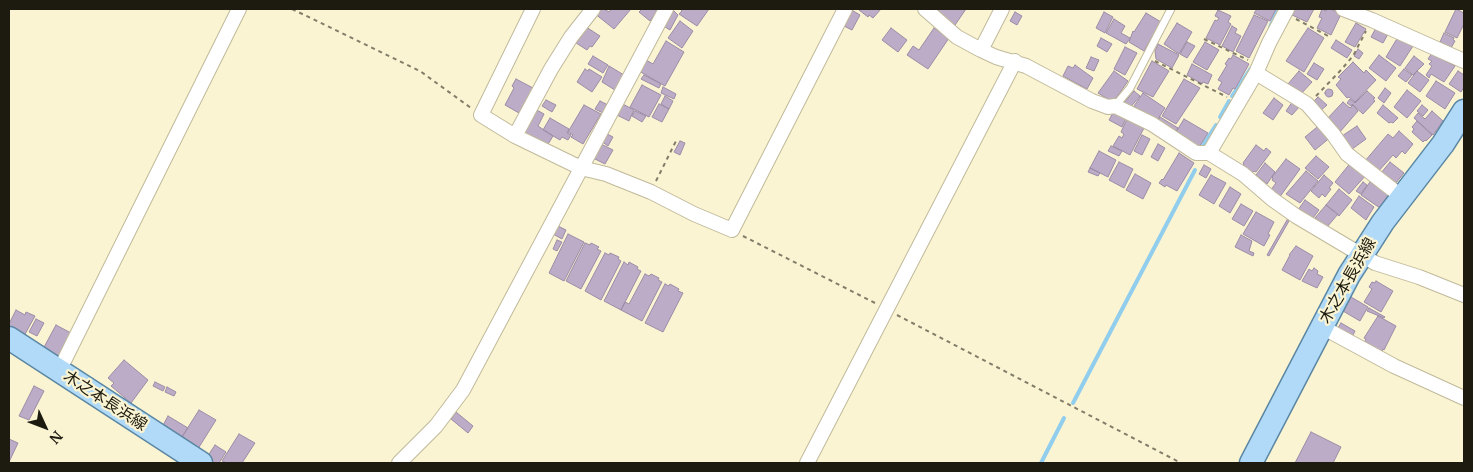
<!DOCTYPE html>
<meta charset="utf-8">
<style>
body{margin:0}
#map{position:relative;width:1473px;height:472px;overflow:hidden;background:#faf4d3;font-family:Merriweather,serif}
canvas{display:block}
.frame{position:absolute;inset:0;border:10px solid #1d1b0f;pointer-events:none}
.north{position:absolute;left:20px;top:402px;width:50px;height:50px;-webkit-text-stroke:4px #faf4d3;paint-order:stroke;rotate:133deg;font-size:14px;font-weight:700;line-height:20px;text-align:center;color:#1d1b0f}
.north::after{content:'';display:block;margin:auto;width:18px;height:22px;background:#1d1b0f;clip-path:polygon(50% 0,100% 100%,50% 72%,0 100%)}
</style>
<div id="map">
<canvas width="1473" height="472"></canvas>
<div class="frame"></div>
<div class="north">N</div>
</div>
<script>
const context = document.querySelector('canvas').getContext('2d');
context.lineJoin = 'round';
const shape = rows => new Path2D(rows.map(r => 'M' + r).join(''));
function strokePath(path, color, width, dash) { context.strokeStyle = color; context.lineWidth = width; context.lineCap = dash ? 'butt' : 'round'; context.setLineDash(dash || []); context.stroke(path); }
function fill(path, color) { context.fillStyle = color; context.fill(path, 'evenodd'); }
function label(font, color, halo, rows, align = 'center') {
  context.font = font + ' Merriweather,"Noto Sans JP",serif'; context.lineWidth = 4.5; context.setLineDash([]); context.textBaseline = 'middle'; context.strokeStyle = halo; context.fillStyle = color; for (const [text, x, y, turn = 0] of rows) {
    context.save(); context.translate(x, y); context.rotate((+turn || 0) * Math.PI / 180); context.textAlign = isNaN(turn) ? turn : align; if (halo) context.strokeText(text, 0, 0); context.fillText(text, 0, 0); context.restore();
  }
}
const stream = shape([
 [1270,27,1278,9],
 [1232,96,1251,68],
 [1220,117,1229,101],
 [1201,148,1216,125],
 [1073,403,1195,170],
 [1041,463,1064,418]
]);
const building = shape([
 [598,9,604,9,609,12,611,9,631,9,614,29,594,13,598,9],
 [642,9,654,9,657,11,650,21,639,12,642,9],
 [680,9,709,9,697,26,679,14,682,11,680,9],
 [850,9,860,15,852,30,842,25,850,9],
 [860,9,881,9,873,18,869,15,868,17,859,10,860,9],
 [938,9,966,9,955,25,936,12,938,9],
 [1257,9,1276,9,1270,21,1254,13,1257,9],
 [1292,9,1314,9,1307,22,1290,14,1292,9],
 [1322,9,1326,11,1327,9,1331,9,1341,14,1331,35,1317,28,1322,18,1319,17,1322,9],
 [1456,9,1464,13,1464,24,1457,38,1445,32,1456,9],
 [673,10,678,15,670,30,662,25,673,10],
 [1218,10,1231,16,1228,22,1231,24,1220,45,1206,38,1215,20,1217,21,1219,18,1215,16,1218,10],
 [1015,12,1022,16,1017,25,1010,21,1015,12],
 [1104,12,1113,17,1105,33,1096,28,1104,12],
 [1146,13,1161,22,1144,51,1129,42,1133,31,1134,32,1146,13],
 [1254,15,1268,21,1249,58,1236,51,1254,15],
 [1114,19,1125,26,1121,33,1130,38,1126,44,1106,33,1114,19],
 [680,21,693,31,682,48,668,38,680,21],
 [1177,23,1192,32,1179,54,1164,44,1177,23],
 [1356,23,1366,29,1355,47,1345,42,1356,23],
 [583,25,600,36,592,47,590,46,587,50,573,41,583,25],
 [1232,26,1237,29,1235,33,1241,36,1233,52,1222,46,1232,26],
 [891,28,907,40,898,52,882,40,891,28],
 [934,28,949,38,928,69,907,55,913,46,919,50,934,28],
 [1308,28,1324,38,1304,72,1286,61,1308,28],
 [1376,28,1388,34,1383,43,1371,37,1376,28],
 [1444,33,1454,38,1453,40,1455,41,1451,48,1440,42,1444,33],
 [1398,37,1413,46,1400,66,1386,57,1398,37],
 [1101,38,1112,44,1107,52,1097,46,1101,38],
 [1336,40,1352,50,1347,58,1331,48,1336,40],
 [666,41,684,52,665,86,639,71,646,60,653,64,666,41],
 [1187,42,1195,46,1187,58,1180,54,1187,42],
 [1205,42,1219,50,1207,70,1193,62,1205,42],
 [1158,44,1179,55,1172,68,1156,59,1155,51,1158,44],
 [1125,47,1137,53,1125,75,1114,69,1125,47],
 [1358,49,1363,53,1359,59,1354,56,1358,49],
 [1432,53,1455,66,1444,82,1431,74,1429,78,1426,75,1432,66,1429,64,1432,61,1428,59,1432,53],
 [1233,55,1249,64,1235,89,1233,88,1229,95,1218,89,1222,82,1218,80,1227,65,1225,64,1229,58,1231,59,1233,55],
 [1379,55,1396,68,1386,81,1369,68,1379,55],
 [593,56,608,65,603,73,588,64,593,56],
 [1414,56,1424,64,1413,75,1405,68,1414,56],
 [1091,57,1099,60,1094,71,1086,68,1091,57],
 [1152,61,1169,71,1153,97,1137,89,1152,61],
 [1353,62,1364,73,1366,70,1376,80,1355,102,1349,97,1347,98,1336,85,1341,79,1338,77,1353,62],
 [1314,63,1324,69,1317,80,1307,74,1314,63],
 [1192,64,1212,75,1208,84,1203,82,1202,84,1187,75,1192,64],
 [1075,65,1093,78,1087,89,1063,76,1068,66,1073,68,1075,65],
 [609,66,624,75,615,90,602,82,609,66],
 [585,69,588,71,589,69,602,77,592,92,577,82,585,69],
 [1404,69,1412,75,1406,82,1398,76,1404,69],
 [1114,71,1128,81,1114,101,1111,101,1098,93,1114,71],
 [1299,71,1312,82,1300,95,1288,84,1299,71],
 [1417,71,1429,80,1420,92,1408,83,1417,71],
 [1458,71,1464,75,1464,87,1461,92,1449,84,1458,71],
 [644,75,661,84,659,88,641,79,644,75],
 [516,79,533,88,519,113,505,105,514,88,512,86,516,79],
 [1184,79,1200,88,1176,124,1162,116,1184,79],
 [1436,81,1455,93,1445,109,1426,96,1436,81],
 [642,85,661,95,649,117,630,107,642,85],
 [663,87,676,94,674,99,661,93,663,87],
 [1385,88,1391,93,1384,103,1378,98,1385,88],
 '1325 93a4 4 0 1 1 8 0a4 4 0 1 1-8 0Z',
 [1407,90,1421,101,1407,118,1394,107,1407,90],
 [1134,91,1140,96,1129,109,1123,104,1134,91],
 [1367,91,1375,98,1373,99,1375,101,1363,114,1352,104,1351,106,1347,103,1350,99,1355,103,1367,91],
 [1143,93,1165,108,1156,122,1134,106,1143,93],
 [665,96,673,101,669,109,661,104,665,96],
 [1318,97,1327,105,1319,112,1311,104,1318,97],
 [1274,98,1283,105,1273,120,1263,113,1274,98],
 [546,100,556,105,552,112,542,106,546,100],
 [600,101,608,105,605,114,595,109,600,101],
 [1293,101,1300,106,1292,115,1286,111,1293,101],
 [619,102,634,110,629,121,613,113,619,102],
 [1343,102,1350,108,1353,105,1358,111,1339,133,1326,120,1343,102],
 [659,104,669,109,662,122,652,117,659,104],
 [584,105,601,114,583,144,571,137,573,135,568,132,584,105],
 [1383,105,1398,118,1393,123,1391,122,1389,123,1377,113,1383,105],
 [1422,105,1428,110,1423,116,1417,111,1422,105],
 [533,108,544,114,538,126,553,136,547,146,521,132,533,108],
 [635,111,646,116,642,122,632,116,635,111],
 [1114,111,1126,118,1122,127,1109,120,1114,111],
 [1432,111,1443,121,1433,135,1414,118,1418,113,1425,119,1432,111],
 [1160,117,1178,128,1173,135,1157,123,1160,117],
 [550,118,569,129,567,133,571,135,568,140,562,137,560,140,543,130,550,118],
 [1127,119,1144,128,1130,155,1113,146,1119,136,1122,138,1124,134,1121,132,1127,119],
 [1184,119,1208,133,1199,147,1176,132,1184,119],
 [1417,121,1432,135,1426,141,1425,140,1423,142,1412,132,1414,129,1412,127,1417,121],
 [1322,123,1332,136,1315,150,1305,137,1322,123],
 [1357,126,1366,139,1348,152,1339,138,1357,126],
 [1399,131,1413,144,1405,154,1402,151,1396,158,1393,155,1376,174,1365,161,1388,134,1393,138,1399,131],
 [605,133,613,137,608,146,601,141,605,133],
 [1142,135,1150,139,1142,155,1134,151,1142,135],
 [680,141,685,143,680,155,674,152,680,141],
 [601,144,613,150,605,164,593,158,601,144],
 [1158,144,1165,148,1158,161,1151,157,1158,144],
 [1256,145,1264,151,1266,148,1271,152,1256,172,1254,171,1252,173,1243,166,1244,164,1243,163,1256,145],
 [1111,146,1122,151,1119,156,1108,151,1111,146],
 [1099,151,1116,160,1108,177,1090,168,1099,151],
 [1179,153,1194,163,1177,191,1166,185,1165,187,1159,183,1162,179,1163,180,1179,153],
 [1316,156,1329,167,1318,179,1305,168,1316,156],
 [1286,159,1300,169,1279,198,1270,191,1276,183,1272,180,1273,178,1272,177,1286,159],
 [1352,161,1367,174,1349,194,1335,182,1352,161],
 [1119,162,1133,169,1124,188,1109,180,1119,162],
 [1390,162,1404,173,1395,184,1381,173,1390,162],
 [1265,163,1275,172,1267,184,1256,175,1265,163],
 [1204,165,1211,169,1206,178,1199,174,1204,165],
 [1090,168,1100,173,1098,176,1088,172,1090,168],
 [1306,171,1318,181,1300,203,1286,194,1306,171],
 [1135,174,1151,183,1143,199,1126,190,1135,174],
 [1211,175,1226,183,1214,204,1199,195,1211,175],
 [1324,175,1333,183,1329,188,1331,189,1325,197,1322,194,1319,198,1311,191,1324,175],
 [1372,179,1390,192,1380,208,1361,195,1372,179],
 [1363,182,1367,185,1361,194,1356,191,1363,182],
 [1230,187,1241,194,1230,213,1219,206,1230,187],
 [1339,189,1352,200,1339,216,1326,205,1339,189],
 [1359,196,1374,207,1366,220,1351,208,1359,196],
 [1305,200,1319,210,1313,218,1311,216,1310,218,1298,210,1305,200],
 [1241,204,1253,211,1244,226,1232,219,1241,204],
 [1326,205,1338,214,1327,227,1315,218,1326,205],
 [1256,212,1274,222,1268,234,1270,235,1264,246,1243,234,1256,212],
 [1287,220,1289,221,1269,256,1267,255,1287,220],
 [558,226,566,230,562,239,553,234,558,226],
 [568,234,584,242,564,281,549,273,568,234],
 [1241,235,1252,241,1249,251,1254,253,1253,256,1235,247,1241,235],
 [557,240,562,242,557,251,553,249,557,240],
 [585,243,590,245,591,243,599,247,597,249,601,251,581,289,566,281,585,243],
 [1296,246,1313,256,1300,280,1282,270,1290,255,1289,255,1296,246],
 [605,253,609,255,610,253,619,257,618,259,621,261,601,300,585,291,605,253],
 [624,262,628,265,629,262,638,267,637,269,641,271,621,310,604,301,624,262],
 [1314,268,1318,271,1317,274,1323,277,1317,288,1302,281,1309,269,1312,271,1314,268],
 [645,274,649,276,651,274,659,278,658,280,662,282,642,321,621,310,625,302,629,304,645,274],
 [1376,281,1393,291,1381,312,1364,302,1372,289,1369,287,1372,282,1375,283,1376,281],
 [665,284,669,286,670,284,679,289,678,291,683,293,663,332,645,323,665,284],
 [1351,297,1368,307,1360,321,1343,311,1351,297],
 [1369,308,1385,317,1384,318,1367,311,1369,308],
 [16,310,25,315,26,312,35,316,24,336,9,328,9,324,16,310],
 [1378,316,1396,326,1384,350,1383,349,1381,353,1364,343,1366,339,1364,338,1378,316],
 [36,319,44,323,37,336,29,332,36,319],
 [1341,323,1355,331,1351,339,1336,331,1341,323],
 [56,325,71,333,59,357,43,349,56,325],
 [124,360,148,380,131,403,111,386,114,383,108,378,124,360],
 [155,382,165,387,163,391,153,386,155,382],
 [34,386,44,391,29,420,19,416,34,386],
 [167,387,176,392,174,396,165,392,167,387],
 [199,410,216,420,196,452,180,440,199,410],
 [456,412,473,426,468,433,451,419,456,412],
 [168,416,188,428,180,440,161,429,168,416],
 [1311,432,1341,447,1333,463,1295,463,1311,432],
 [239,434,255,443,242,463,227,463,222,461,239,434],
 [9,439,18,443,9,462,9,439],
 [215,445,226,452,219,463,210,463,205,460,215,445]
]);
const path = shape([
 [292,9,420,71,471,108],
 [1296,19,1330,37],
 [1204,39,1248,60],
 [1155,61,1227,97],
 [1316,96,1341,70,1353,56,1366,31],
 [656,181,677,139],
 [743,236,875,303],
 [897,315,1181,463]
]);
const service = shape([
 [1115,106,1130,88,1171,9]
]);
const minor = shape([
 [533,9,481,115,515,136,581,168,606,174,651,192,694,214,732,230,845,9],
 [925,9,957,37,981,50,996,57,1026,66,1092,101,1108,107,1115,106,1152,124,1196,153,1209,153],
 [1287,9,1269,43,1256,73,1209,153,1243,174,1272,199,1296,216,1375,263,1419,277,1464,295],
 [1343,9,1372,20,1464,61],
 [981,50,1002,9],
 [1256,73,1307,104,1333,134,1347,154,1402,197],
 [515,136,551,69,571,37,593,9],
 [1322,327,1394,366,1464,398],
 [59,371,239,9],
 [399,463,436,426,463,390,666,9],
 [807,463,1015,61]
]);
const primary = shape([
 [9,338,201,463],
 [1251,463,1349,275,1383,222,1443,144,1464,111]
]);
const streetNames = [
 ["木之本長浜線",1348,281,-60],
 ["木之本長浜線",105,401,33]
];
strokePath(stream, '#91cdec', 4);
fill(building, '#bdacc7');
strokePath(building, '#9d8ba6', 1);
strokePath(service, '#c0ba9b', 9);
strokePath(minor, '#c0ba9b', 16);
strokePath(primary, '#5b87a3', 25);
strokePath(path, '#817d68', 2, [4, 4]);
strokePath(service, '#fff', 7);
strokePath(minor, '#fff', 14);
strokePath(primary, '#b0daf8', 22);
label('16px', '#1d1b0f', '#faf4d3', streetNames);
</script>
